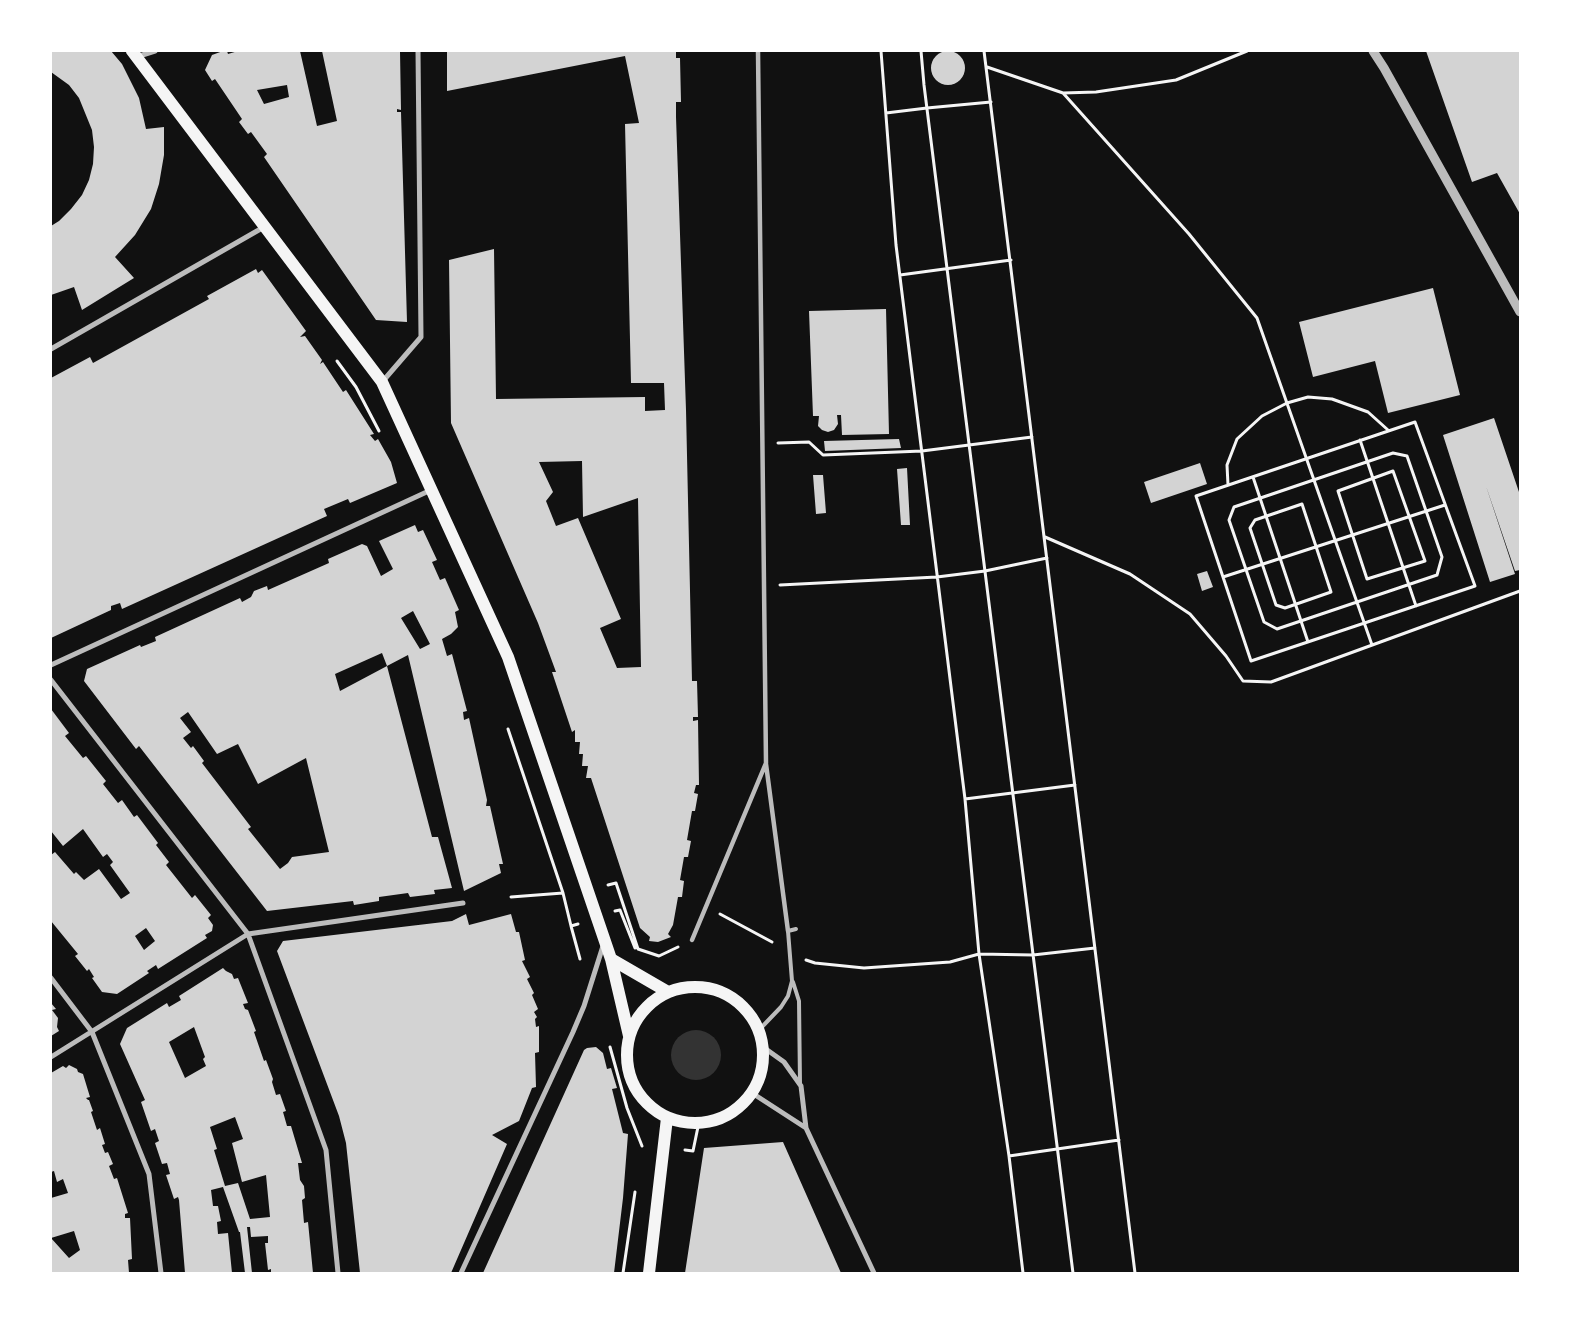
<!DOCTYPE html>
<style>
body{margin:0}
#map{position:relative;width:1571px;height:1324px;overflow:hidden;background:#111;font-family:"Space Grotesk",sans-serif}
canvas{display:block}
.frame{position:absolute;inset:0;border:52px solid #fff;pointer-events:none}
</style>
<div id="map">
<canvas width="1571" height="1324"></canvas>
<div class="frame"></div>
</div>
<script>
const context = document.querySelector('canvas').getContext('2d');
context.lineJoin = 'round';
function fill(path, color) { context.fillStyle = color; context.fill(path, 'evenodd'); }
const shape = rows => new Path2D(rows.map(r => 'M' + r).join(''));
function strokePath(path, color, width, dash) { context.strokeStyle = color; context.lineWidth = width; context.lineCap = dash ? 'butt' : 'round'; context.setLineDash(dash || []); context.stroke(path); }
const water = shape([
 '671 1055a25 25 0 1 1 50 0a25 25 0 1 1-50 0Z'
]);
const building = shape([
 '931 68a17 17 0 1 1 34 0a17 17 0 1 1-34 0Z',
 [51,51,111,51,122,64,139,98,146,129,164,127,164,155,159,184,151,209,135,235,115,257,134,278,82,310,74,287,51,295,51,226,59,221,71,209,82,195,89,180,93,164,94,147,92,130,79,98,69,85,51,72],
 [223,51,227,51,228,54,238,51,300,51,317,126,337,121,322,51,400,51,401,110,397,109,397,112,401,112,407,322,376,320,264,157,267,154,251,132,248,134,239,122,242,119,215,79,212,81,205,70,212,55],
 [287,85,289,97,264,104,257,90],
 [447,51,676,51,676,58,680,58,681,102,676,102,676,117,686,410,692,681,697,681,698,717,693,717,693,721,698,720,699,785,696,785,694,793,698,794,695,811,692,811,687,840,691,841,688,857,684,857,680,880,684,881,682,897,678,897,673,925,668,934,671,937,658,942,649,941,650,937,640,928,591,778,586,778,588,766,582,766,583,754,579,754,580,742,575,742,575,730,572,732,552,672,556,672,538,623,451,423,449,260,494,249,496,399,645,397,645,411,665,410,664,383,631,383,625,124,639,123,625,56,447,91],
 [582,461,583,517,638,498,641,667,617,668,600,628,621,619,578,518,556,526,546,501,553,492,539,462],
 [1426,51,1520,51,1520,214,1497,173,1472,182],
 [256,269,258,273,262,270,306,331,300,337,305,336,322,360,320,364,323,362,343,392,346,390,374,434,370,435,375,441,378,439,391,462,397,483,350,503,348,499,324,509,327,516,122,609,120,603,111,606,111,610,51,638,51,378,90,357,93,363,209,299,207,296],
 [1433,288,1460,395,1388,413,1375,361,1313,377,1299,322],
 [886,309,889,434,842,435,841,415,837,415,838,424,834,430,828,432,822,430,818,426,819,416,813,416,809,311],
 [1494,418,1520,495,1520,570,1515,571,1486,486,1515,574,1490,582,1443,435],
 [899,439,901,448,825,451,824,441],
 [1200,463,1207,484,1151,503,1144,482],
 [907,468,910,525,901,525,897,469],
 [813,475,823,475,826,513,816,514],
 [415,525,418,532,423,530,437,560,432,562,440,580,445,578,459,610,455,612,458,627,451,634,442,639,447,656,452,654,467,711,463,712,464,720,469,718,487,800,486,806,490,806,503,864,499,864,501,873,464,891,408,655,387,666,382,653,335,674,340,691,387,666,432,837,438,837,452,888,434,890,435,894,410,897,408,893,379,897,379,901,354,905,353,901,267,911,139,746,136,749,84,681,87,669,140,645,141,647,156,641,155,637,240,598,242,602,251,597,254,591,267,586,268,590,329,563,328,559,362,544,367,546,381,576,393,569,379,541],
 [413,611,430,644,420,649,401,618],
 [188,712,217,754,238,744,258,784,306,758,329,852,292,857,288,863,280,869,248,829,251,827,202,763,204,761,193,746,191,748,183,738,191,732,180,718],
 [1207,571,1213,587,1202,591,1197,574],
 [51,709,69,733,65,736,83,758,86,756,106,781,103,784,118,803,122,800,134,817,137,815,158,843,156,845,169,862,166,865,192,898,195,895,211,915,208,918,213,925,212,931,205,935,207,938,158,969,156,965,147,971,149,973,117,994,102,992,92,978,94,977,89,969,87,971,75,956,78,954,51,921,51,855,55,852,74,874,76,872,84,880,99,869,121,899,130,893,110,865,113,862,107,854,103,857,83,829,63,846,51,831],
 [146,928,155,941,144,950,135,936],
 [466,914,469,925,511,914,516,932,519,932,525,960,522,961,530,977,527,979,534,993,532,995,538,1009,534,1012,537,1017,535,1019,536,1027,539,1026,539,1052,535,1053,536,1087,532,1088,519,1121,492,1135,507,1144,451,1273,360,1273,346,1143,339,1116,277,951,283,941,452,921],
 [223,968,226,971,232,974,234,979,238,978,248,1003,243,1004,245,1009,248,1010,256,1031,254,1032,264,1061,266,1060,273,1079,272,1082,276,1095,280,1094,286,1111,283,1112,287,1126,291,1126,302,1163,298,1163,300,1180,304,1186,305,1198,302,1200,304,1223,308,1222,313,1273,271,1273,271,1269,268,1270,265,1243,268,1243,268,1236,251,1237,250,1227,247,1227,252,1273,245,1273,240,1232,239,1232,223,1187,211,1190,213,1206,218,1206,221,1221,217,1222,218,1234,228,1233,232,1273,185,1273,179,1200,178,1197,174,1199,166,1175,170,1174,167,1163,162,1164,155,1143,159,1141,155,1129,151,1131,141,1102,145,1100,120,1044,127,1028,167,1003,169,1007,181,1000,179,996],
 [194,1027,205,1057,203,1059,206,1066,185,1078,169,1042],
 [235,1117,243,1139,232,1143,242,1182,266,1175,270,1217,250,1219,238,1183,225,1186,214,1150,217,1149,210,1127],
 [51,1003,56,1009,52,1010,58,1018,57,1027,59,1031,51,1036],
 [596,1047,603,1053,607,1069,611,1068,617,1088,612,1089,623,1133,628,1134,623,1198,614,1273,483,1273,584,1050,587,1048],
 [69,1065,77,1069,78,1072,83,1074,90,1097,86,1098,88,1100,89,1100,93,1111,91,1112,97,1130,100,1128,105,1144,102,1145,105,1153,108,1152,113,1164,109,1166,114,1179,117,1178,128,1213,125,1214,125,1218,130,1218,132,1259,128,1260,129,1273,51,1273,51,1198,68,1193,63,1179,57,1182,54,1171,51,1172,51,1073,63,1066,66,1068],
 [74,1231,80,1250,69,1258,51,1238],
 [783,1142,841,1273,685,1273,704,1148]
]);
const path = shape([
 [881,51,896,245,965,799,979,954,1009,1156,1023,1273],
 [921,51,924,85,1073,1273],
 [984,51,1135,1273],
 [987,67,1063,93,1096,92,1176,80,1247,51],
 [1063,93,1189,234,1257,318,1372,645],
 [886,113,927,108,991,102],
 [900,275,1011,260],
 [337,361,356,387,379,431],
 [1415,422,1475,586,1251,661,1196,496,1415,422],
 [1360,440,1416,606],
 [778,443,809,442,823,455,922,451,1032,437],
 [1393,453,1407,456,1442,557,1437,575,1277,629,1264,622,1229,520,1234,507,1393,453],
 [1393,471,1425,561,1367,579,1338,491,1393,471],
 [1253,477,1308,642],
 [1228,485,1227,465,1237,439,1262,416,1287,403,1308,397,1332,399,1368,412,1388,430],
 [1302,504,1331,592,1285,608,1276,605,1250,528,1255,520,1302,504],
 [1045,537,1130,574,1190,614,1226,656,1243,681,1271,682,1520,591],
 [1223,577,1445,505],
 [780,585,937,577,985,571,1047,558],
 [508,729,563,893,571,926],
 [965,799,1075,785],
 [608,885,616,883,638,949,659,956,678,947],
 [511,897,563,893],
 [615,911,620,910,635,948],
 [720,914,772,942],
 [578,924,571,926,580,959],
 [806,960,815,963,864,968,950,962,979,954,1033,955,1095,948],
 [610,1047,627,1108,642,1146],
 [685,1150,693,1151,699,1122],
 [1009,1156,1119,1140],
 [623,1273,635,1192]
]);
const service = shape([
 [793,982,799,1001,800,1084],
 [759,1030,781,1007,788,996,792,981,788,931,796,929]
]);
const pedestrian = shape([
 [766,764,788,931],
 [692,940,766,763,758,51]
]);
const minor = shape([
 [136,57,155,51],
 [51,349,264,227],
 [383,381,421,337,418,51],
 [51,665,431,490],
 [51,680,248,934,326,1150,338,1273],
 [51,978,92,1032,149,1174,161,1273],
 [763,1047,784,1062,801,1086,806,1128,874,1273],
 [51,1057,248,934,463,903],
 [752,1093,806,1128],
 [461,1273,573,1032,584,1006,603,946]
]);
const tertiary = shape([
 [1373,51,1384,68,1520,312]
]);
const primary = shape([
 [132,51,382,382,508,657,611,959,629,1036],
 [611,959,668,992],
 '627 1055a68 68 0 1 1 136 0a68 68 0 1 1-136 0Z',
 [649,1273,667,1118]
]);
fill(water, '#333');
fill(building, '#d3d3d3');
strokePath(path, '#f5f5f5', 3);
strokePath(service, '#bcbcbc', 4);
strokePath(pedestrian, '#bcbcbc', 4.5);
strokePath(minor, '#bcbcbc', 5);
strokePath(tertiary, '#bcbcbc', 9);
strokePath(primary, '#f5f5f5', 12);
</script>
